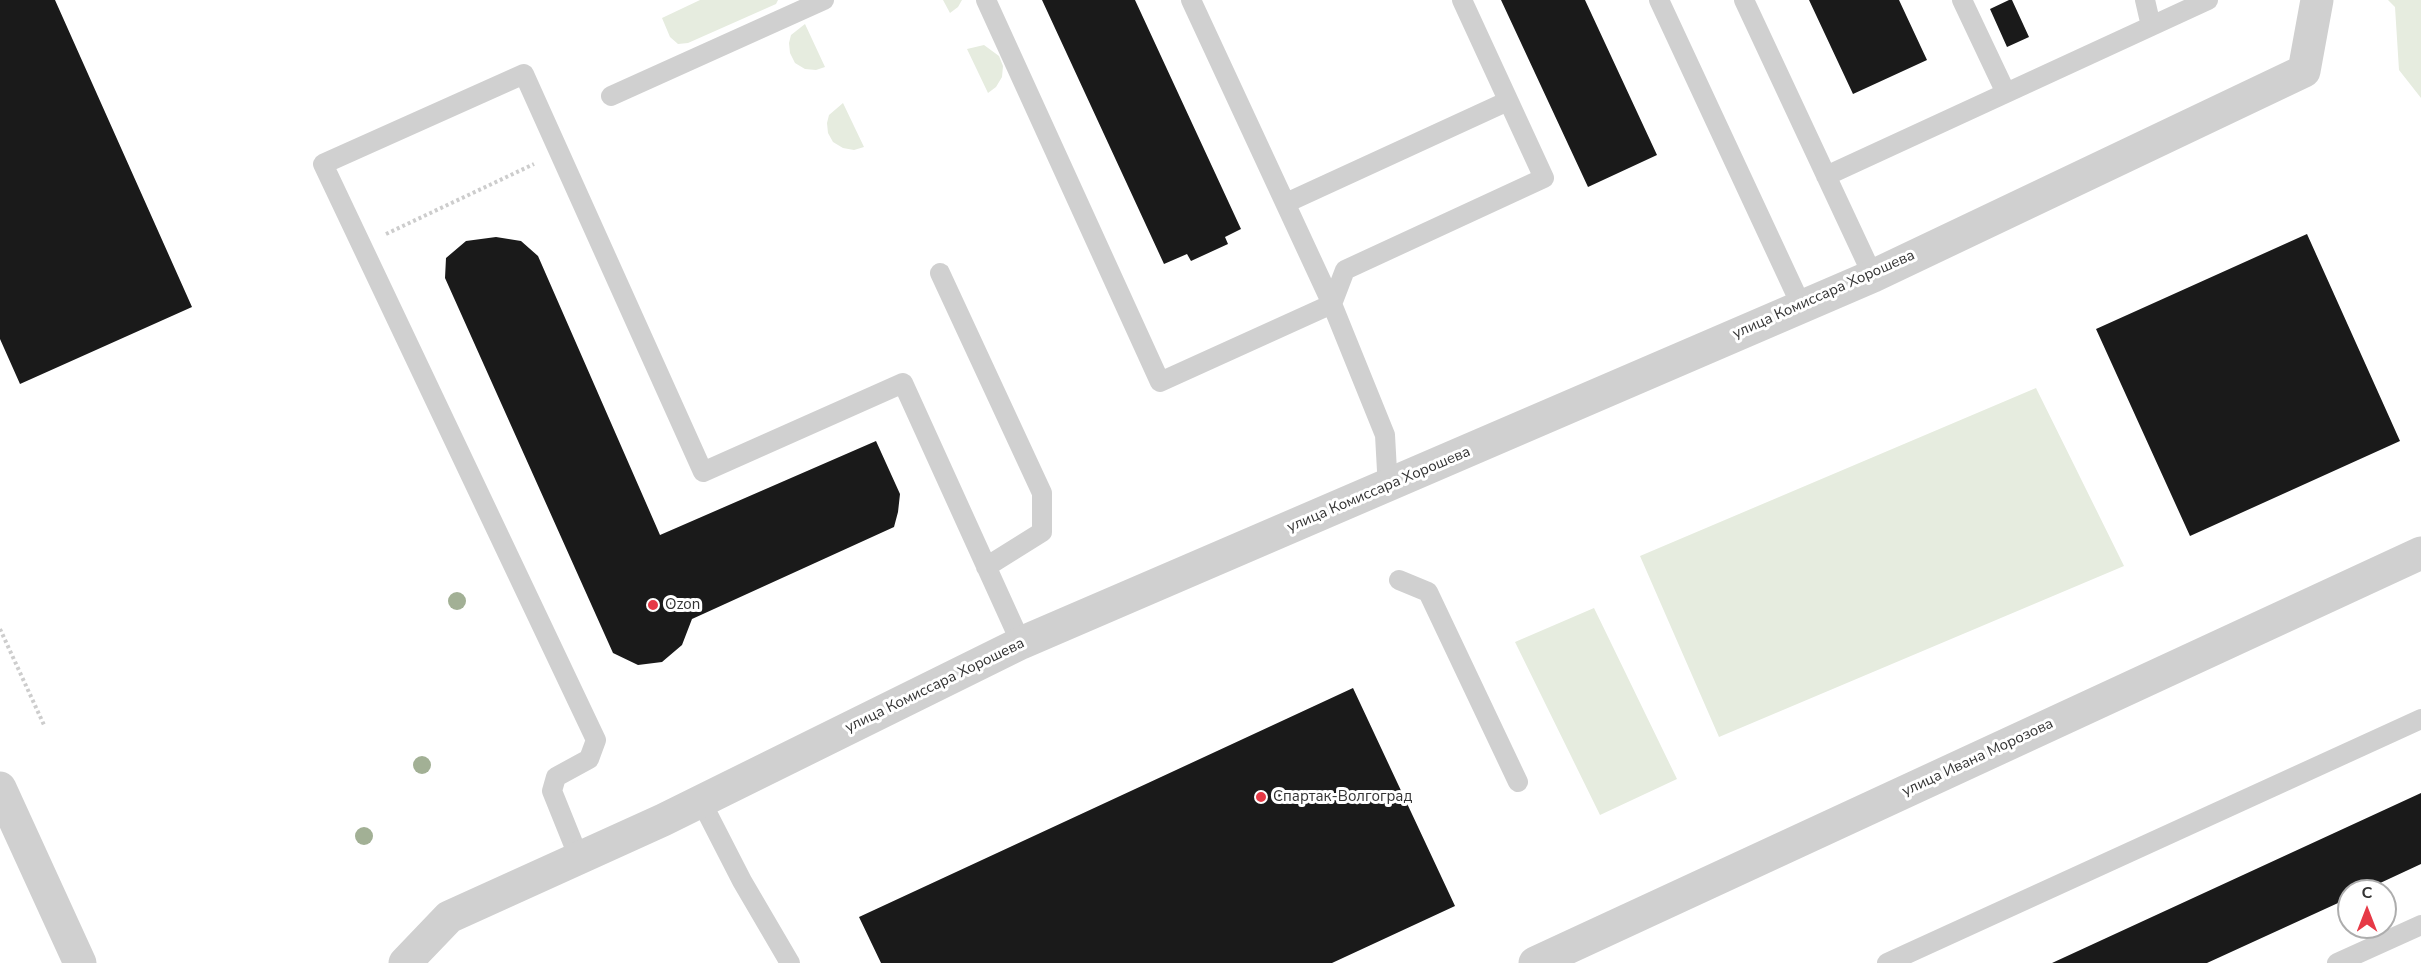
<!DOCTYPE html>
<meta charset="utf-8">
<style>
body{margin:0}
#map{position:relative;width:2421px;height:963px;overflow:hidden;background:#fff;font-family:"Nunito Sans",sans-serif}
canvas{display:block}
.north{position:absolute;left:2337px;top:879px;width:60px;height:60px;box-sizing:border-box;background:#fff;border:2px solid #adadad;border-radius:50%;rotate:0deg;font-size:16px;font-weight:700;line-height:24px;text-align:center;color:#333}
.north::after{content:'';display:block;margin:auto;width:21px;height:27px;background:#e63946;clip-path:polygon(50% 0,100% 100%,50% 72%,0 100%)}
</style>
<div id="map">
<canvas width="2421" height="963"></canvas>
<div class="north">С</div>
</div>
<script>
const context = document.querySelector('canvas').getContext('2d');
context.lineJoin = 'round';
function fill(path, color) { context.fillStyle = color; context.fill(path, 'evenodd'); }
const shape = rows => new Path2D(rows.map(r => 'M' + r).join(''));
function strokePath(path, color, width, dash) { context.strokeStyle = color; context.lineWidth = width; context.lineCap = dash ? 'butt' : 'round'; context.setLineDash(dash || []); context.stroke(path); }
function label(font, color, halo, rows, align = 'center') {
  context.font = font + ' "Nunito Sans",sans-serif'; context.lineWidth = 6; context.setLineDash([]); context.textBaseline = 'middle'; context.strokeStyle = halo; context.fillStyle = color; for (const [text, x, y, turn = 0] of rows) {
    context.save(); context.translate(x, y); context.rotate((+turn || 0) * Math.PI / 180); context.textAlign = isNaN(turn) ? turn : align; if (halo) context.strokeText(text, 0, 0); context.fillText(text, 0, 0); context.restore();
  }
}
const green = shape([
 [700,0,778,0,776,4,688,43,678,44,670,37,662,18],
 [943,0,962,0,958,7,950,13],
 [2388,0,2421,0,2421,98,2399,70,2395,7],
 [805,24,825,67,816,70,805,69,795,63,790,53,789,43,791,35],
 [984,45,999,56,1003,66,1002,77,996,87,988,93,967,49],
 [843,103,864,147,854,150,843,148,833,142,828,133,827,123,829,115],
 [2036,388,2124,566,1719,737,1640,556],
 [1594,608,1677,779,1600,815,1515,642]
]);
const building = shape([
 [0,0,55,0,192,307,20,384,0,339],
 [1042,0,1135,0,1241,229,1225,237,1228,244,1191,261,1187,254,1164,264],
 [1501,0,1585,0,1657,155,1588,187],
 [1809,0,1899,0,1927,60,1853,94],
 [2009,0,2012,0,2029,37,2007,47,1990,9],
 [2307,234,2400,441,2190,536,2096,329],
 [496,237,521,241,538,256,660,535,876,441,900,494,898,512,894,527,692,619,682,645,662,662,638,665,613,653,445,278,446,258,466,241],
 [1353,688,1455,906,1332,963,881,963,859,917],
 [2421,793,2421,864,2363,891,2349,891,2349,898,2207,963,2052,963]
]);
const path = shape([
 [386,234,534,164],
 [0,629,44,725]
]);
const lane = shape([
 [986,0,1160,382,1332,304,1385,435,1387,471,1397,482],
 [1191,0,1332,304],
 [1659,0,1801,305],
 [1744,0,1873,276],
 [1962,0,2006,93],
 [2145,0,2151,26],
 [611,96,824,0],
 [1826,176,2208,0],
 [1286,203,1508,101],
 [940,273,1042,493,1042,532,986,567],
 [1332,304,1345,270,1544,178,1462,0],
 [1399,580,1428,592,1518,782],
 [701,801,742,881,790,963],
 [579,858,552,791,556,777,589,759,596,740,323,164,524,74,703,472,903,383,1021,643],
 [1887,963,2421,719],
 [2337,963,2421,925]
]);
const street = shape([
 [0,788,80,963],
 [405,963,449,917,663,820,1021,643,1873,276,2304,71,2317,0],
 [1535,963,2421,553]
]);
const trees = [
 [457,601],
 [422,765],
 [364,836]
];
const markers = [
 [653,605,6,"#e63946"],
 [1261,797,6,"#e63946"]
];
const streetNames = [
 ["улица Комиссара Хорошева",1824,295,-24],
 ["улица Комиссара Хорошева",1379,490,-23],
 ["улица Комиссара Хорошева",935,686,-26],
 ["улица Ивана Морозова",1978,758,-25]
];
const poiNames = [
 ["Ozon",665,605],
 ["Спартак-Волгоград",1273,797]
];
fill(green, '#e6ecdf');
fill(building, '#1a1a1a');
strokePath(path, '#cdcdcd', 4, [3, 3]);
strokePath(lane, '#d0d0d0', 20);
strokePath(street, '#d0d0d0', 33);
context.fillStyle = '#a2b095';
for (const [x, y] of trees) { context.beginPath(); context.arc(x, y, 9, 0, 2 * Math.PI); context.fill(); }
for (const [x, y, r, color] of markers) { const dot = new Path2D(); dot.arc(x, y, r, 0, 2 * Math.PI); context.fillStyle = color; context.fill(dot); strokePath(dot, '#fff', 2); }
label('15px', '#333', '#fff', streetNames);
label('15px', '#333', '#fff', poiNames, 'left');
</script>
